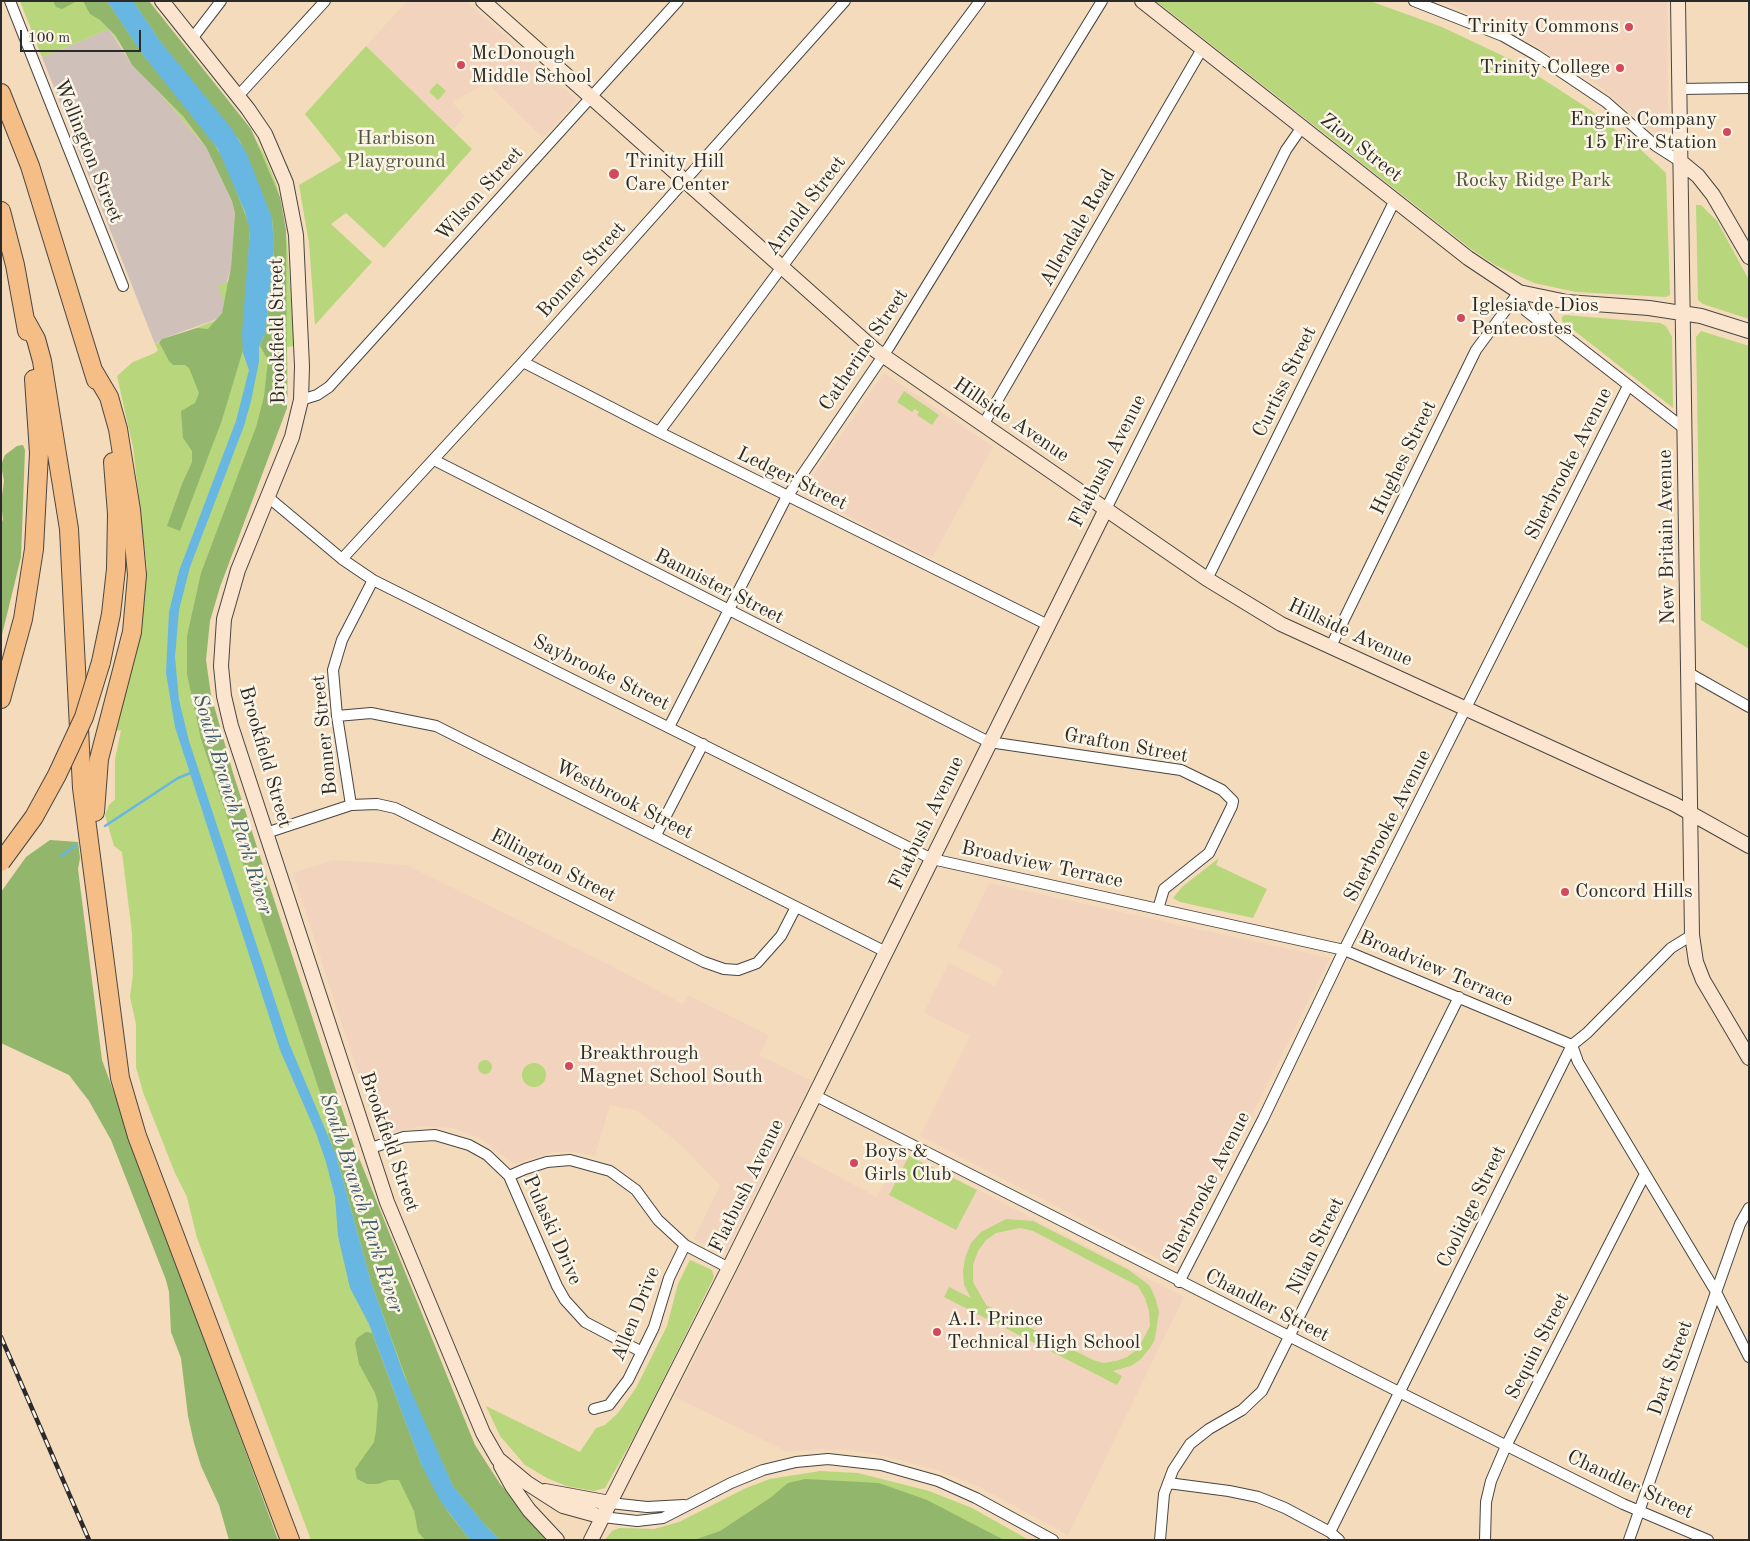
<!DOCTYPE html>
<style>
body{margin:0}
#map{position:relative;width:1750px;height:1541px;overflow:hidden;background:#f3dbbc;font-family:"Old Standard TT",serif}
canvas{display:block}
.frame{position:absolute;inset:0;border:2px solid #2b2b2b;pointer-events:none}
.scale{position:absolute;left:20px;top:30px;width:121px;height:22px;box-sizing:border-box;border:2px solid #2b2b2b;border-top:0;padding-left:6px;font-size:15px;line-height:18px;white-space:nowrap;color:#2b2b2b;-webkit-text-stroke:4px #fcf5e5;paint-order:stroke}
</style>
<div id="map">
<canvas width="1750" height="1541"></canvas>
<div class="frame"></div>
<div class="scale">100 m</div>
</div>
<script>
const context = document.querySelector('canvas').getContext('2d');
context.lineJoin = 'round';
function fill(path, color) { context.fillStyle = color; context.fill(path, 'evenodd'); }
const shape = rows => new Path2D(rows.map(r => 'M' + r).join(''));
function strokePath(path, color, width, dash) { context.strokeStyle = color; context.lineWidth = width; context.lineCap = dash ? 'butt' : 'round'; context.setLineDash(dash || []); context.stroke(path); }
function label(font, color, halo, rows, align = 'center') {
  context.font = font + ' "Old Standard TT",serif'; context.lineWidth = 5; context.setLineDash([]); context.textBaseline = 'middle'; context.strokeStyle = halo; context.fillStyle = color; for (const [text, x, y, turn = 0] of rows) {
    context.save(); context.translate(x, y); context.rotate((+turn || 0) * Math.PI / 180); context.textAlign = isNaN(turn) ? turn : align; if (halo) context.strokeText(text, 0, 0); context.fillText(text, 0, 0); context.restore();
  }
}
const built = shape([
 [407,1,466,1,575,98,576,101,543,138,487,83,452,102,465,116,453,130,366,46],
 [1442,1,1667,1,1668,132,1664,135,1656,134,1603,89,1530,42],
 [884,373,993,447,932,558,801,492],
 [333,860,406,865,604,962,683,1004,688,995,769,1035,759,1055,812,1081,726,1252,720,1253,694,1239,720,1186,682,1146,638,1111,610,1105,595,1156,575,1152,554,1152,514,1164,483,1140,453,1128,421,1126,383,1135,378,1134,293,873],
 [989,883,1330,958,1176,1268,920,1136,970,1036,924,1013,932,996,949,963,995,986,1003,970,957,947],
 [901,1150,1184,1297,1068,1535,981,1488,937,1470,876,1454,848,1450,819,1449,788,1452,675,1397,796,1154,877,1197]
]);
const industrial = shape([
 [109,29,132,65,143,74,206,147,232,201,235,213,231,267,227,282,219,286,225,302,222,313,217,319,162,339,155,344,42,57]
]);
const green = shape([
 [20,1,149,1,163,23,248,127,264,154,276,183,283,213,287,243,294,346,287,347,288,395,212,604,206,640,205,670,209,700,349,1146,465,1431,537,1540,311,1540,197,1238,187,1197,175,1173,143,1092,136,1067,136,1024,130,997,133,974,132,933,122,852,114,846,105,815,109,805,115,799,115,759,121,730,114,731,141,634,147,569,133,447,117,376,133,362,155,353,158,350,155,344,229,315,218,286,239,277,239,220,217,162,208,149,132,61,109,29,42,57],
 [1156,1,1370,1,1442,27,1518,63,1589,109,1639,148,1666,173,1670,295,1666,297,1576,292,1534,283,1495,265,1471,249],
 [366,46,472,149,384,248,346,213,331,224,372,262,315,325,309,243,299,185,342,160,305,114],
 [437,83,446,91,438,100,429,92],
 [1696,205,1701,205,1717,221,1749,280,1749,319,1703,304,1698,300],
 [1565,315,1660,323,1666,326,1672,337,1673,408,1562,321,1562,317],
 [1701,331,1749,346,1749,649,1701,620,1696,337],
 [904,391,939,415,932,425,917,415,919,412,915,409,912,412,897,402],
 [1219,858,1216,865,1267,889,1253,918,1180,902,1173,898,1182,887],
 '478 1067a7 7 0 1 1 14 0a7 7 0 1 1-14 0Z',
 '522 1075a12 12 0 1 1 24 0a12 12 0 1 1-24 0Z',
 [909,1156,977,1190,956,1230,889,1195],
 [1006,1219,1033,1221,1129,1270,1150,1286,1156,1300,1159,1312,1155,1339,1150,1348,1141,1359,1131,1366,1113,1371,1122,1376,1117,1385,944,1297,949,1287,971,1298,964,1285,963,1271,965,1258,971,1243,981,1232],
 [1020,1228,1033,1231,1138,1286,1145,1298,1149,1311,1150,1326,1138,1349,1127,1357,1116,1361,1103,1363,1093,1360,986,1305,973,1282,973,1265,978,1251,986,1240,996,1233],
 [690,1260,712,1270,714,1277,639,1428,605,1488,594,1491,566,1486,547,1478,525,1465,500,1436,486,1406,580,1452,596,1428,605,1425,618,1413,636,1388,667,1326,678,1284],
 [820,1471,858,1473,929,1491,972,1508,1029,1540,605,1540,612,1531,619,1528,654,1529,679,1522,746,1488,770,1479]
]);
const forest = shape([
 [53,1,77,1,62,9,56,7],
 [83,1,107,1,143,55,208,134,224,160,250,227,243,350,222,420,180,531,167,526,182,484,192,462,192,451,183,438,181,411,195,403,199,393,189,368,185,365,173,365,169,361,159,342,162,339,197,328,208,329,222,313,231,267,235,213,232,201,206,147,184,117,132,65,116,36,100,20,90,14],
 [133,1,149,1,251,129,280,197,286,230,287,408,220,587,210,621,206,660,211,695,233,773,353,1143,475,1445,500,1484,550,1540,500,1540,485,1525,453,1486,412,1395,371,1282,338,1161,328,1134,332,1130,332,1128,201,739,187,674,187,636,201,573,256,427,264,397,268,360,260,346,265,333,267,319,274,256,273,228,272,218,240,141,160,41],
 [23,445,25,450,21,557,1,639,1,525,3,519,1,503,4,481,1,465,5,455,17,446],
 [50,840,78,842,80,858,78,869,102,1060,278,1540,229,1540,219,1505,201,1466,194,1443,188,1416,181,1358,171,1332,169,1292,166,1280,111,1140,89,1101,69,1075,1,1043,1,892,26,857],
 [366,1332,372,1333,422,1466,448,1512,470,1540,425,1540,418,1532,414,1511,399,1480,389,1480,378,1484,367,1484,357,1479,355,1469,374,1442,376,1431,378,1404,375,1393,359,1364,355,1343,357,1338],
 [805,1479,879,1483,927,1500,1004,1540,694,1540,720,1531,770,1498,788,1483]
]);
const water = shape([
 [107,1,133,1,160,41,232,129,247,154,272,218,274,249,267,319,265,333,259,347,259,362,251,401,244,426,190,567,179,610,175,657,179,700,189,741,289,1043,336,1155,371,1282,404,1375,453,1486,485,1525,500,1540,470,1540,441,1502,422,1466,369,1324,350,1288,338,1236,335,1197,326,1162,316,1133,280,1050,175,727,166,673,169,612,179,571,236,421,249,370,243,353,242,334,250,230,245,212,218,149,143,55]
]);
const stream = shape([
 [105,826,178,778,193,772],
 [61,856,76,845]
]);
const street = shape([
 [10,1,123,286],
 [1414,1,1503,36,1536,55,1606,102,1656,146,1681,162],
 [191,40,221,1],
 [1679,89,1749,88],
 [238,96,325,1],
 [1519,292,1526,311,1543,324,1551,325],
 [1543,298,1544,315,1551,325,1686,430],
 [523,362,659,432,1048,625],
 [301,400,317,395,329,387,678,1],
 [983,425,1202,49],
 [659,432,980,1],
 [434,460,989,742,1181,770,1222,790,1233,801,1232,806,1209,853,1164,889,1158,909],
 [268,497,342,559,373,580,932,859,1344,950,1572,1045,1578,1062,1716,1292,1749,1357],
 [1106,509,1286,150,1302,127],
 [342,559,523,362,845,1],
 [1207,579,1395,200],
 [1331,646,1476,350,1519,292],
 [1689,673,1749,707],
 [337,716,371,713,436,726,886,952],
 [669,727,785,500,889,347,1102,1],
 [351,805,337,716,333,670,342,640,373,580],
 [266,833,351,805,377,804,395,808,704,962,724,969,738,970,757,963,781,936,796,907],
 [656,835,703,744],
 [814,1095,1399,1392,1623,1504,1708,1540],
 [368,1149,404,1137,435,1135,469,1145,487,1155,509,1176,557,1286,565,1300,585,1322,642,1352],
 [509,1176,525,1169,547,1162,570,1160,610,1171,636,1190,658,1220,685,1245,729,1268],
 [1179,1282,1263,1119,1344,950,1628,386],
 [594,1409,609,1405,628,1380,654,1327,669,1278,685,1245],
 [1168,1483,1229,1491,1258,1497,1285,1508,1330,1532,1339,1540],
 [610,1503,647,1507,684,1505],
 [603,1517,637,1521,663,1518,731,1483,763,1470,796,1462,828,1459,881,1465,938,1481,976,1498,1053,1540],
 [1330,1532,1572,1045,1587,1033,1671,948,1692,935],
 [1160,1540,1164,1494,1173,1470,1190,1444,1209,1429,1242,1410,1262,1391,1459,997],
 [1485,1540,1486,1502,1491,1481,1506,1446,1645,1174],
 [1629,1540,1740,1224,1749,1208]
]);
const secondary = shape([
 [162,1,248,109,265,134,286,183,296,235,302,366,301,400,292,437,238,570,224,619,221,666,224,696,231,726,387,1202,483,1433,498,1459,527,1483,563,1506,603,1517],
 [483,1,875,350,1207,579,1281,624,1674,804,1749,846],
 [1142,1,1468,258,1519,292,1567,302,1649,308,1701,316,1749,331],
 [1678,1,1692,935,1696,962,1703,980,1749,1058],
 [1681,162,1698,176,1713,195,1749,257],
 [501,1466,512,1486,529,1510,557,1540],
 [545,1491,610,1503],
 [591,1540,729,1268,1106,509]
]);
const highway = shape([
 [1,93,30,166,96,380],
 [1,211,15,265,27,331],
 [26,321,36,339,42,361,69,529,82,788,120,1078,137,1136,290,1540],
 [93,370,109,397,118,429,131,510,137,575,132,632,99,759,95,812],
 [101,662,111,614,116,569,117,514,113,462],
 [1,699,23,619,34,549,39,453,34,379]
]);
const rail = shape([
 [1,1337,89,1540]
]);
const highwayBridge = shape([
 [1,862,34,817,57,775,84,717,101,662]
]);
const markers = [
 [1629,27,5,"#d1495b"],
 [461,65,5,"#d1495b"],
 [1620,68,5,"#d1495b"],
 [1727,132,5,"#d1495b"],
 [614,174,6,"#d1495b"],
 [1461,318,5,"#d1495b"],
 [1565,892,5,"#d1495b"],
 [569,1066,5,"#d1495b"],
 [854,1163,5,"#d1495b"],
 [937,1332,5,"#d1495b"]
];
const poiNames = [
 ["Trinity Commons",1619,27,"right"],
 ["McDonough",471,54],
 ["Middle School",471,77],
 ["Trinity College",1610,68,"right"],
 ["Engine Company",1717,120,"right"],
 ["15 Fire Station",1717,143,"right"],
 ["Trinity Hill",625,162],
 ["Care Center",625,185],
 ["Iglesia de Dios",1471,306],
 ["Pentecostes",1471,329],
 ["Concord Hills",1575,892],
 ["Breakthrough",579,1054],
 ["Magnet School South",579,1077],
 ["Boys &",864,1152],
 ["Girls Club",864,1175],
 ["A.I. Prince",947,1320],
 ["Technical High School",947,1343]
];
const parkNames = [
 ["Harbison",396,139],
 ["Playground",396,162],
 ["Rocky Ridge Park",1533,181]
];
const streetNames = [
 ["Zion Street",1361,148,38],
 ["Wellington Street",88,151,68],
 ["Wilson Street",480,194,-48],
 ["Arnold Street",806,206,-53],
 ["Allendale Road",1078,228,-60],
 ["Bonner Street",582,270,-48],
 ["Brookfield Street",278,331,-91],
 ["Catherine Street",864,350,-56],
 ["Curtiss Street",1285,382,-64],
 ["Hillside Avenue",1011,420,34],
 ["Hughes Street",1404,458,-64],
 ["Flatbush Avenue",1108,461,-63],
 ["Sherbrooke Avenue",1569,464,-63],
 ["Ledger Street",792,479,26],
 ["New Britain Avenue",1667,537,-91],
 ["Bannister Street",719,587,27],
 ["Hillside Avenue",1350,633,25],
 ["Saybrooke Street",601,673,26],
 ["Bonner Street",325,735,-96],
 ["Grafton Street",1126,746,10],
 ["Brookfield Street",265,757,74],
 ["Westbrook Street",624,800,27],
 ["Flatbush Avenue",927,823,-64],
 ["Sherbrooke Avenue",1388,826,-63],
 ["Broadview Terrace",1042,865,12],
 ["Ellington Street",553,866,27],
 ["Broadview Terrace",1436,969,23],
 ["Brookfield Street",389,1142,71],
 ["Flatbush Avenue",747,1186,-64],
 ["Sherbrooke Avenue",1207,1188,-63],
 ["Coolidge Street",1472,1207,-64],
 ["Pulaski Drive",552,1230,66],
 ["Nilan Street",1316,1246,-64],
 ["Chandler Street",1267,1306,27],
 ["Allen Drive",636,1314,-68],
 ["Sequin Street",1538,1346,-63],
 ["Dart Street",1671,1368,-71],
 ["Chandler Street",1630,1485,25]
];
const waterNames = [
 ["South Branch Park River",232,804,73],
 ["South Branch Park River",361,1203,72]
];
fill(built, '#f2d4be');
fill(industrial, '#cfc0ba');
fill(green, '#b8d67c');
fill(forest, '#92b76c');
fill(water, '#68b6e2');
strokePath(stream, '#68b6e2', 2.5);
strokePath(street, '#494541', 12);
strokePath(secondary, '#494541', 16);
strokePath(highway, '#494541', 20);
strokePath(street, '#fff', 10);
strokePath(secondary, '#fbe5cf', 14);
strokePath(highway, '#f5be86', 18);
strokePath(rail, '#2b2b2b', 4.5);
strokePath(rail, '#fcf5e5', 2.5, [8]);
strokePath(highwayBridge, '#494541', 20, []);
strokePath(highwayBridge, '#f5be86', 18);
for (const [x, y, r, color] of markers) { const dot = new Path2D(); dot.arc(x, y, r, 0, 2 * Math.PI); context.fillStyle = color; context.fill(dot); strokePath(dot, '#fcf5e5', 2); }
label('20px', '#2b2b2b', '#fcf5e5', poiNames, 'left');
label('20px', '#4e563f', '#fcf5e5', parkNames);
label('20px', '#2b2b2b', '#fcf5e5', streetNames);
label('italic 21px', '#405c6b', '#fcf5e5', waterNames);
</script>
